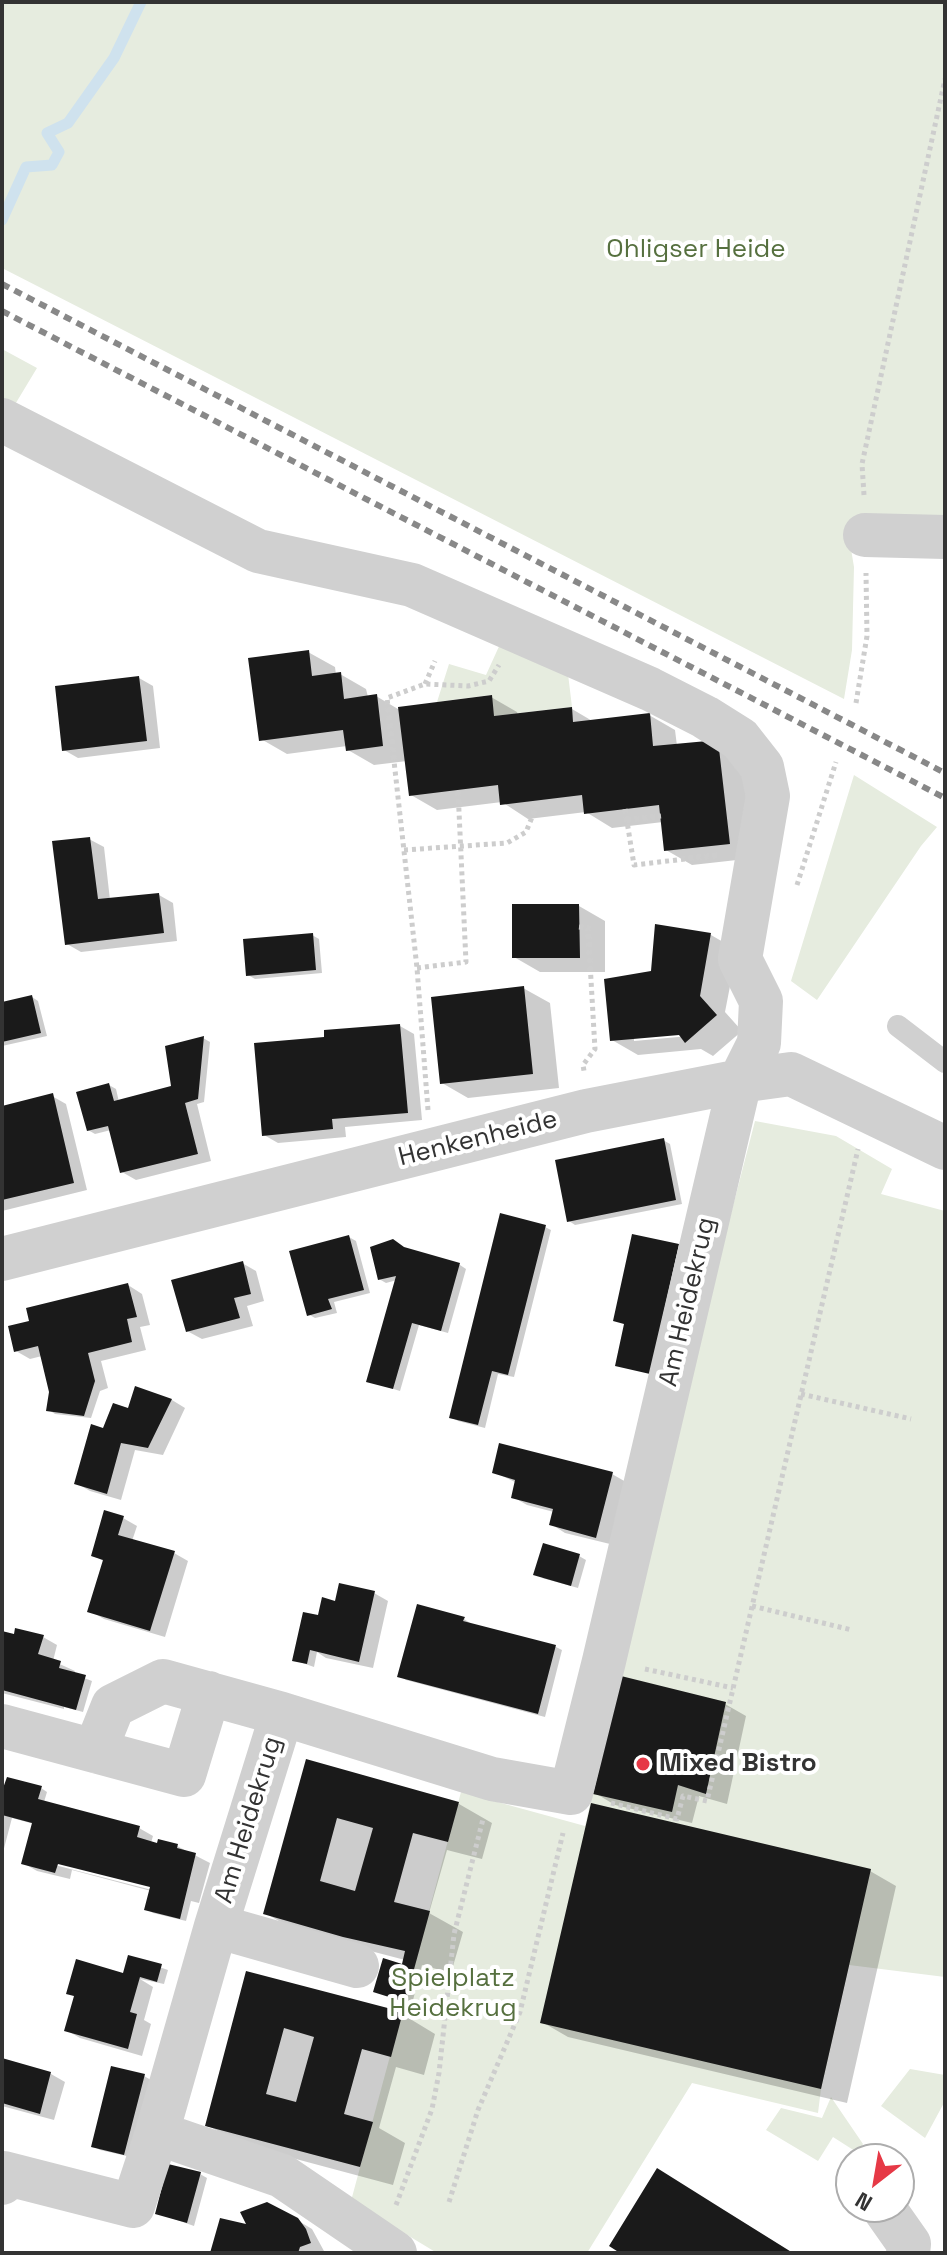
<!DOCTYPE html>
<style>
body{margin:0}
#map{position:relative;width:947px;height:2255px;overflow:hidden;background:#fff;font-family:"Space Grotesk",sans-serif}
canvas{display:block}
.frame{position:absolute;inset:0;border:4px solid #333;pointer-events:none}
.north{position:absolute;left:835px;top:2143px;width:80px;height:80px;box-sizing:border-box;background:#fff;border:2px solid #adadad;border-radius:50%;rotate:211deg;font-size:22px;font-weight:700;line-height:32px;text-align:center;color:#333}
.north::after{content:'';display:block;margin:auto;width:28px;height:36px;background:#e63946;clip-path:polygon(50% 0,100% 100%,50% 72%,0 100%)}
</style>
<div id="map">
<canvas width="947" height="2255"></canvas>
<div class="frame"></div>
<div class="north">N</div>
</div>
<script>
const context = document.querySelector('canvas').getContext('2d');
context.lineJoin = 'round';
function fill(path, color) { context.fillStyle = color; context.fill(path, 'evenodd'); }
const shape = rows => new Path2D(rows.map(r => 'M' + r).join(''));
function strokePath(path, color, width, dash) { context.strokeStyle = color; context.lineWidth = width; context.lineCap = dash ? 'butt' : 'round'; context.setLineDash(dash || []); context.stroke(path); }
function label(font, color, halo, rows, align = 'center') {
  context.font = font + ' "Space Grotesk",sans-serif'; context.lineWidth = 8; context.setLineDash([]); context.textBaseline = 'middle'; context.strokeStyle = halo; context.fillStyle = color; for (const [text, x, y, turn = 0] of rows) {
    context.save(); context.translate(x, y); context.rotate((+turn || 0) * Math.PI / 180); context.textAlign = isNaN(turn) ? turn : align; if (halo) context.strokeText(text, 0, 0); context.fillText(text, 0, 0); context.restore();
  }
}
const green = shape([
 [2,2,945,2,945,527,847,525,854,567,852,650,844,699,2,268],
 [2,349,37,368,2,426],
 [501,642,568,674,572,707,494,716,491,695,437,702,449,664,486,675],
 [854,775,937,827,921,846,817,1000,791,981],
 [755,1121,836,1136,892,1169,881,1194,945,1211,945,1977,849,1965,821,2089,818,2113,692,2083,587,2253,437,2253,351,2201,461,1792,585,1826,691,1368],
 [910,2069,945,2075,945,2101,925,2138,881,2106],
 [831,2097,863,2144,858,2153,833,2137,818,2161,766,2130,781,2108,822,2118]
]);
const shadow = shape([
 [308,652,335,667,336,675,340,674,366,689,368,697,376,696,398,709,491,697,517,712,518,715,572,709,594,722,649,715,675,730,677,746,718,742,744,757,755,858,692,865,666,850,663,822,612,828,586,812,528,819,502,802,437,810,411,795,407,761,374,765,348,750,347,746,287,754,261,739],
 [139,678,153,686,160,748,78,758,64,750],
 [89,839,104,847,110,900,159,895,173,903,177,941,81,952,67,944],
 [579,906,605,921,605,972,540,972,514,957],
 [657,926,711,935,737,950,725,1012,742,1031,713,1056,701,1049,638,1055,612,1040,653,973],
 [689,1032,689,1036,634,1041,634,1037],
 [312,935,319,939,322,973,255,979,248,975],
 [523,988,550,1003,559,1088,468,1098,442,1083],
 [32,997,38,1001,47,1036,2,1046,2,1004],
 [400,1026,414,1034,422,1120,345,1127,346,1137,278,1143,264,1135,327,1039],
 [203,1038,210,1042,204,1102,197,1104,211,1161,136,1180,122,1172,111,1130,95,1134,88,1130,109,1085,116,1089,119,1102,176,1087],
 [52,1096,66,1104,87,1190,2,1211,2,1108],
 [663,1140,670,1144,682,1204,575,1225,569,1221],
 [545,1227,551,1230,514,1377,498,1374,485,1428,458,1421,451,1417],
 [349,1237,356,1241,370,1293,334,1302,337,1313,315,1318,308,1314],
 [406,1250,460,1265,466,1269,448,1333,419,1325,400,1391,368,1381,397,1280,386,1283,379,1279],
 [242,1263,256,1271,264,1301,247,1306,253,1326,202,1339,187,1331],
 [128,1285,142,1294,150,1325,140,1327,146,1350,101,1361,108,1388,100,1391,91,1418,55,1414,49,1410,51,1392,42,1356,30,1359,16,1351],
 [136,1389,172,1400,185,1408,163,1455,135,1450,121,1500,90,1491,76,1483,104,1430,129,1411],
 [494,1472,612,1474,626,1482,610,1544,565,1533,551,1524,554,1512,527,1505,513,1497,517,1483],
 [123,1518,137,1526,132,1541,174,1553,188,1561,165,1637,104,1619,90,1611,105,1562,93,1555],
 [579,1556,586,1560,578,1588,542,1578],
 [374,1593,388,1601,373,1668,326,1658,317,1652,314,1667,294,1660,319,1618,337,1603],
 [464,1619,470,1623,470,1624,556,1647,562,1650,545,1717,406,1680,400,1676],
 [2,1633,15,1636,43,1637,57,1645,53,1661,75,1671,74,1674,92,1681,83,1712,64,1707,64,1709,2,1693],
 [725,1704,746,1716,727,1804,699,1796,692,1823,615,1805,595,1793],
 [307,1761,459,1804,492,1823,482,1859,447,1850,429,1913,463,1932,451,1973,422,1965,412,2004,375,1991,403,1966,405,1960,298,1932,265,1913],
 [41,1788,47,1792,44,1802,139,1828,153,1836,151,1843,177,1846,210,1863,199,1903,191,1901,186,1921,153,1913,146,1909,151,1891,72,1870,70,1879,37,1871,23,1863,34,1824,12,1818,2,1856,2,1793],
 [48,1859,152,1886,152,1890,47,1863],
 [870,1871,896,1886,847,2103,568,2037,542,2022],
 [130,1957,168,1970,164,1984,140,1979,153,1987,144,2020,151,2024,142,2056,80,2038,66,2030,76,1997,68,1993,125,1974],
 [247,1974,402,2014,435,2034,424,2075,396,2067,379,2128,405,2143,393,2185,240,2144,207,2125],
 [2,2060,51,2074,65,2082,54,2120,2,2106],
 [144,2076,151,2080,131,2157,100,2150,93,2146],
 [170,2166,200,2174,207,2178,194,2226,157,2213],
 [297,2220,312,2229,324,2251,317,2253,212,2253,249,2227]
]);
const stream = shape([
 [2,220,26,167,52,165,59,152,47,133,68,123,114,58,141,2]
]);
const building = shape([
 [309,650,312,676,341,672,344,699,377,694,383,746,346,751,343,730,259,741,248,658],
 [139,676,147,741,62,751,55,686],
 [492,695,494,716,572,707,573,722,650,713,653,746,718,740,730,844,664,851,659,805,584,814,582,795,500,805,498,785,409,796,398,707],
 [90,837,98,899,159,893,164,933,65,945,52,841],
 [512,904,579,904,580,958,512,958],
 [655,924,711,933,700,996,717,1015,685,1043,679,1035,610,1041,604,979,651,971],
 [313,933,316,970,246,976,243,939],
 [524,986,533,1074,440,1084,431,997],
 [32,995,41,1033,2,1042,2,1002],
 [400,1024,408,1113,332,1119,333,1129,262,1136,254,1043,324,1037,324,1030],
 [204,1036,198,1099,185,1103,198,1154,120,1173,108,1126,87,1131,76,1092,109,1083,114,1101,171,1086,165,1046],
 [53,1093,74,1183,2,1200,2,1106],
 [664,1138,676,1200,567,1222,555,1160],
 [500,1213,546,1225,508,1375,492,1371,478,1425,449,1418],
 [632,1234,679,1244,650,1374,615,1366,624,1324,613,1321],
 [349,1235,364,1290,328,1299,332,1309,307,1316,289,1251],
 [393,1239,404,1247,460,1263,441,1331,412,1323,393,1389,366,1382,396,1276,378,1280,370,1247],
 [243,1261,251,1294,234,1298,240,1318,186,1332,171,1280],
 [128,1283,137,1317,127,1319,132,1342,88,1353,95,1381,84,1416,46,1411,49,1392,38,1346,14,1352,8,1326,29,1321,26,1308],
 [135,1386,172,1399,148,1448,121,1443,107,1494,74,1484,91,1424,103,1428,113,1403,128,1408],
 [499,1443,613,1472,596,1538,549,1525,553,1509,511,1498,515,1480,492,1473],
 [104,1510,124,1516,118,1535,175,1551,150,1631,87,1612,103,1560,91,1556],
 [543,1543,580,1554,571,1586,533,1575],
 [339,1583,375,1591,359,1662,310,1650,307,1664,292,1661,303,1612,318,1615,322,1597,335,1601],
 [417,1604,465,1617,463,1621,556,1645,538,1714,397,1677],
 [15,1628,44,1635,38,1654,61,1661,59,1668,86,1675,76,1710,2,1690,2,1631,14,1634],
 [621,1676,726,1702,706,1794,678,1785,672,1812,593,1794],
 [306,1759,459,1802,448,1842,413,1833,394,1902,430,1911,405,2002,373,1992,383,1958,402,1964,405,1951,343,1937,263,1914],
 [337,1818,373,1828,355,1891,320,1881],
 [7,1777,42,1786,38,1799,140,1826,137,1837,157,1843,158,1839,178,1844,177,1848,196,1853,180,1919,144,1910,150,1887,58,1864,55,1873,21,1864,32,1823,2,1815,2,1791],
 [591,1803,871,1869,821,2089,540,2023],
 [128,1955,162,1964,157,1982,140,1977,130,2012,137,2014,128,2049,64,2031,74,1996,66,1994,76,1959,123,1973],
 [246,1971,403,2012,391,2057,362,2049,344,2114,373,2122,360,2167,205,2126],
 [284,2028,314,2037,296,2102,266,2094],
 [2,2058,51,2072,40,2114,2,2103],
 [111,2066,145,2074,124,2155,91,2147],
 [168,2164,201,2172,187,2223,155,2214],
 [657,2168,724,2210,793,2253,620,2253,609,2246],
 [267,2202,298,2218,306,2229,311,2243,300,2247,298,2253,210,2253,220,2218,246,2224,240,2212]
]);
const path = shape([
 [864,495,862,464,945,79],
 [425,684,435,661],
 [856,703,867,636,866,573],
 [625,809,634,865,719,855],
 [627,820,661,816],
 [404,850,507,843,526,832,539,800],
 [797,885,836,762],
 [579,927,588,928,595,1049,583,1065,584,1071],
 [417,968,466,962,458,790],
 [428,1110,417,968,387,698,425,684,468,686,489,681,499,665],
 [801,1394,911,1419],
 [752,1606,852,1630],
 [645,1669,733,1688],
 [611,1803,677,1819,683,1796,707,1801,858,1149],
 [449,2202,478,2110,520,2012,563,1833],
 [396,2205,432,2109,439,2073,454,1934,483,1819]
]);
const service = shape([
 [898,1026,945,1062]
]);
const minor = shape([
 [2,420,258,551,412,585,650,689,705,717,740,739,762,767,768,796,740,959,761,1001,759,1043,740,1081,604,1661,571,1793,492,1779,282,1714,216,1926,157,2133,282,2176,395,2253],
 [865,535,945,537],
 [2,1259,586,1111,740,1081,791,1074,945,1148],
 [2,1726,184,1775,209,1693],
 [95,1751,113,1706,163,1681,282,1714],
 [216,1926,357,1966],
 [2,2183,4,2173,133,2206,157,2133],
 [883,2207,909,2244,908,2253]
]);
const rail = shape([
 [2,284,945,773],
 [2,311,945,798]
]);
const markers = [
 [643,1764,8,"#e63946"]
];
const parkNames = [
 ["Ohligser Heide",696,250],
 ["Spielplatz",453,1979],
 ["Heidekrug",453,2009]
];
const streetNames = [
 ["Henkenheide",478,1139,-14],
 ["Am Heidekrug",688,1302,-77],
 ["Am Heidekrug",249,1820,-73]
];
const poiNames = [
 ["Mixed Bistro",659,1764]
];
fill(green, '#e6ecdf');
fill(shadow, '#0003');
strokePath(stream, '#cfe2ee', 11);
fill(building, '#1a1a1a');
strokePath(path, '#cdcdcd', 5, [4, 4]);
strokePath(service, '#d0d0d0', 22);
strokePath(minor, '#d0d0d0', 44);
strokePath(rail, '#888', 6, [8, 6]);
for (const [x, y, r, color] of markers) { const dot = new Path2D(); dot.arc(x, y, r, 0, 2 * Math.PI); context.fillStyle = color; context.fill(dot); strokePath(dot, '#fff', 3); }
label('26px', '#56703f', '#fff', parkNames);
label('26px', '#333', '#fff', streetNames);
label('bold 26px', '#333', '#fff', poiNames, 'left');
</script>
